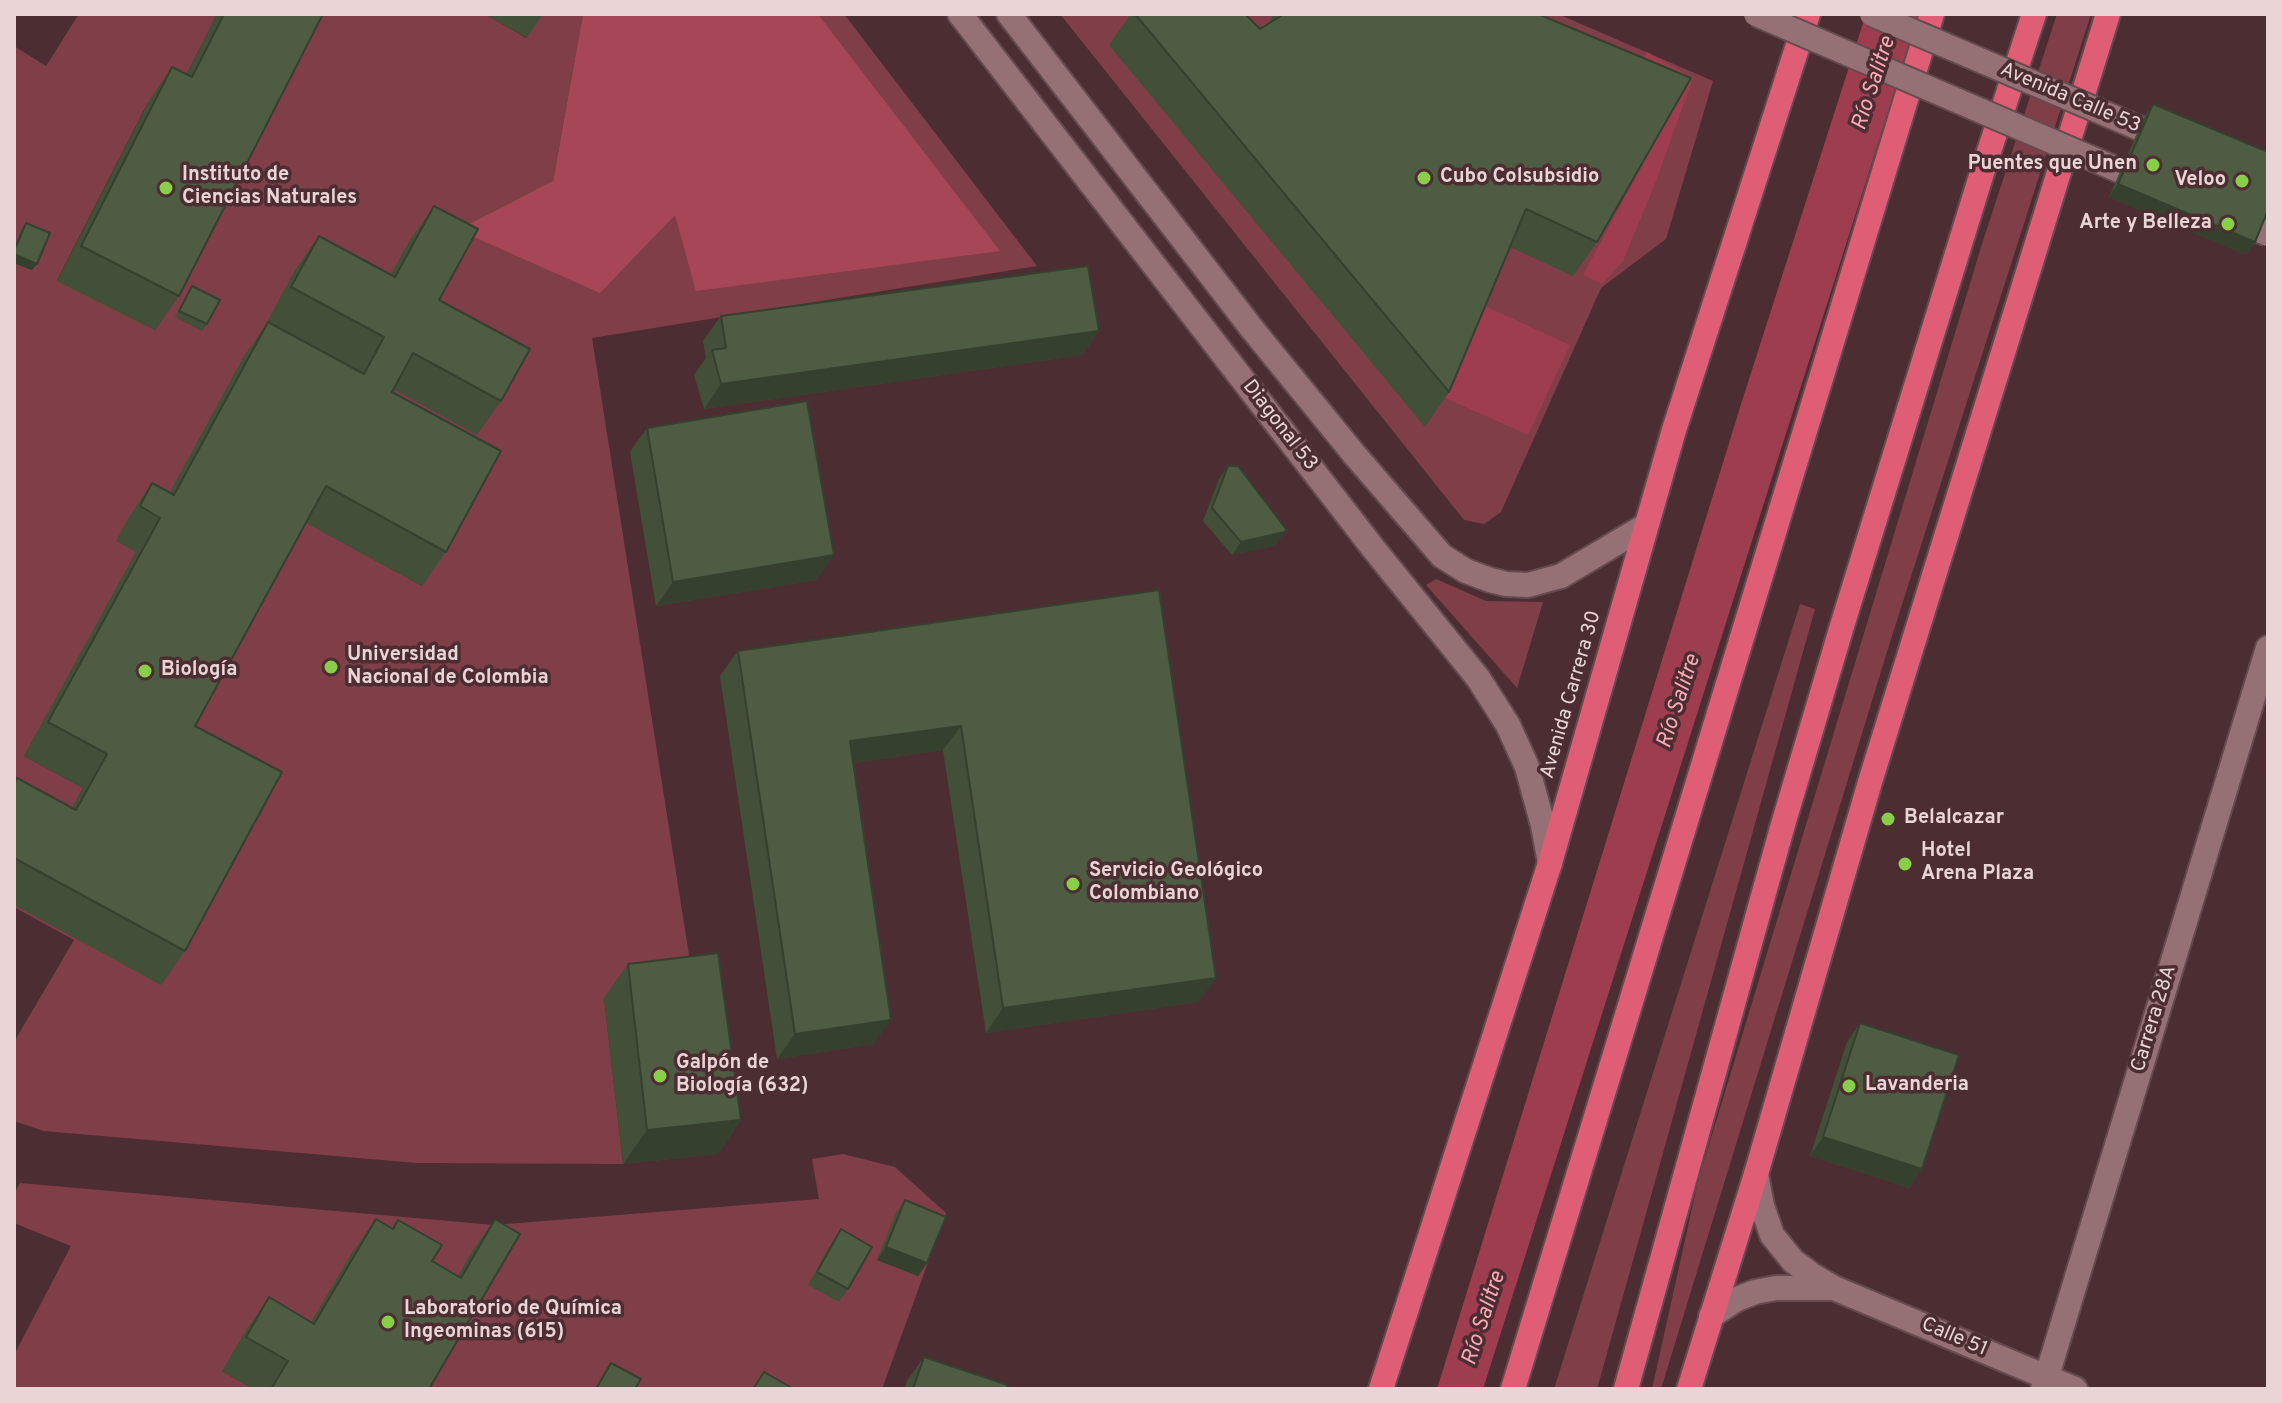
<!DOCTYPE html>
<meta charset="utf-8">
<style>
body{margin:0}
#map{position:relative;width:2282px;height:1403px;overflow:hidden;background:#4c2e32;font-family:Overpass,sans-serif}
canvas{display:block}
.frame{position:absolute;inset:0;border:16px solid #e9d4d6;pointer-events:none}
</style>
<div id="map">
<canvas width="2282" height="1403"></canvas>
<div class="frame"></div>
</div>
<script>
const context = document.querySelector('canvas').getContext('2d');
context.lineJoin = 'round';
function fill(path, color) { context.fillStyle = color; context.fill(path, 'evenodd'); }
const shape = rows => new Path2D(rows.map(r => 'M' + r).join(''));
function strokePath(path, color, width, dash) { context.strokeStyle = color; context.lineWidth = width; context.lineCap = dash ? 'butt' : 'round'; context.setLineDash(dash || []); context.stroke(path); }
function label(font, color, halo, rows, align = 'center') {
  context.font = font + ' Overpass,sans-serif'; context.lineWidth = 7; context.setLineDash([]); context.textBaseline = 'middle'; context.strokeStyle = halo; context.fillStyle = color; for (const [text, x, y, turn = 0] of rows) {
    context.save(); context.translate(x, y); context.rotate((+turn || 0) * Math.PI / 180); context.textAlign = isNaN(turn) ? turn : align; if (halo) context.strokeText(text, 0, 0); context.fillText(text, 0, 0); context.restore();
  }
}
const green = shape([
 [79,14,217,14,168,111,148,102,57,280,155,330,317,14,485,14,526,38,539,14,583,14,553,181,675,215,999,251,818,14,844,14,1037,266,592,338,694,987,604,998,623,1164,417,1163,44,1131,14,1121,14,1042,74,940,14,907,14,905,171,760,302,520,422,586,368,426,371,311,267,322,360,371,340,409,150,529,24,756,83,788,53,844,14,823,14,46,46,66],
 [1060,14,1558,14,1713,81,1666,239,1601,288,1501,512,1484,524,1464,520],
 [2057,14,2091,14,1891,639,1661,1389,1652,1389,1698,1181,1982,244],
 [1436,579,1486,601,1543,602,1517,688,1426,585],
 [1800,604,1815,609,1597,1389,1554,1389],
 [843,1154,895,1167,946,1213,882,1389,634,1389,607,1370,595,1389,425,1389,437,1312,290,1358,222,1371,253,1389,14,1389,14,1355,71,1246,14,1223,14,1194,20,1183,494,1225,819,1199,812,1159]
]);
const forest = shape([
 [583,14,818,14,1000,251,696,291,675,215,600,293,458,230,553,181]
]);
const water = shape([
 [1866,14,1919,14,1483,1389,1437,1389,1742,401],
 [1647,52,1693,78,1656,181,1623,261,1602,284,1583,275,1673,108,1630,84],
 [1485,306,1570,345,1528,435,1443,397]
]);
const street = shape([
 [2043,1389,2268,648]
]);
const secondary = shape([
 [960,14,1373,548,1478,678,1508,725,1527,767,1543,825,1550,863],
 [1009,14,1253,330,1354,454,1442,556,1466,571,1490,580,1506,584,1528,585,1561,576,1645,526],
 [1756,1174,1762,1206,1772,1235,1793,1261,1812,1275,1834,1288,2075,1389],
 [1711,1316,1737,1299,1755,1292,1776,1288,1830,1288]
]);
const highway = shape([
 [1381,1389,1550,863,1674,430,1808,14],
 [1513,1389,1932,14],
 [1626,1389,1782,828,1842,626,1981,176,2034,14],
 [1689,1389,1756,1174,1870,782,2108,14]
]);
const secondaryBridge = shape([
 [1756,14,2151,184],
 [1872,14,2167,140],
 [2229,217,2268,234]
]);
const wall = shape([
 [217,14,323,14,179,296,155,330,57,281,149,101,172,67,187,74],
 [485,14,543,14,527,38],
 [1131,14,1245,14,1260,29,1269,24,1273,14,1538,14,1597,242,1573,276,1510,247,1449,392,1425,427,1109,45],
 [2153,104,2255,242,2246,255,2109,197,2144,117],
 [434,206,439,300,501,401,477,435,393,389,392,392,446,552,422,586,306,523,195,726,185,951,161,985,14,905,14,782,72,808,83,788,24,756,136,552,116,541,129,517,152,483,170,492,244,356,268,322,360,372,267,322,295,270,319,236,391,274,410,240],
 [26,223,32,270,14,263,14,247,21,230],
 [192,286,207,324,202,331,175,317],
 [721,316,1099,331,1082,355,704,409,694,375,706,358,703,341],
 [647,428,816,580,656,606,630,452],
 [1228,466,1276,545,1232,555,1203,521,1219,479],
 [1159,590,1199,1002,986,1033,943,750,854,763,874,1044,777,1059,720,676,738,651],
 [628,964,741,1120,718,1154,623,1164,604,998],
 [1860,1023,1922,1169,1909,1188,1810,1156,1847,1042],
 [905,1200,927,1263,918,1276,877,1260,896,1213],
 [376,1219,392,1229,398,1220,432,1261,458,1276,471,1253,495,1219,429,1389,253,1389,222,1371,245,1332,269,1297,311,1322,352,1253],
 [841,1229,848,1289,839,1302,808,1285,832,1242],
 [924,1357,1006,1389,904,1389,907,1381]
]);
const shadedWall = shape([
 [2118,184,2255,242,2246,255,2109,197],
 [14,254,37,264,32,270,14,263],
 [1099,331,1082,355,704,409,721,384],
 [1285,532,1276,545,1232,555,1241,542],
 [834,555,816,580,656,606,673,582],
 [961,726,943,750,833,766,850,741],
 [1216,978,1199,1002,986,1033,1003,1008],
 [891,1020,874,1044,777,1059,795,1034],
 [741,1120,718,1154,623,1164,647,1130],
 [1823,1137,1922,1169,1909,1188,1810,1156],
 [886,1247,927,1263,918,1276,877,1260]
]);
const building = shape([
 [224,14,323,14,179,296,81,246,172,67,192,77,224,14],
 [1135,14,1245,14,1260,29,1281,16,1282,14,1538,14,1691,78,1597,242,1526,209,1449,392,1135,14],
 [2153,104,2268,152,2268,210,2255,242,2118,184,2153,104],
 [434,206,478,229,439,300,530,349,501,401,413,353,392,392,501,451,446,552,326,486,195,726,282,772,185,951,14,858,14,783,17,778,76,810,107,754,48,722,160,518,140,506,152,483,174,495,268,322,364,374,384,337,291,287,319,236,395,277,434,206],
 [26,223,50,233,37,264,14,254,14,251,26,223],
 [1088,266,1099,331,721,384,712,350,726,348,721,316,1088,266],
 [192,286,220,300,207,324,179,311,192,286],
 [807,401,834,555,673,582,647,428,807,401],
 [1228,466,1238,466,1286,529,1285,532,1241,542,1212,508,1228,466],
 [1159,590,1216,978,1003,1008,961,726,850,741,891,1020,795,1034,738,651,1159,590],
 [718,953,741,1120,647,1130,628,964,718,953],
 [1860,1023,1959,1055,1922,1169,1823,1137,1860,1023],
 [905,1200,946,1217,927,1263,886,1247,905,1200],
 [376,1219,393,1229,398,1220,442,1245,432,1261,461,1278,495,1219,520,1234,429,1389,271,1389,288,1361,246,1337,269,1297,314,1324,376,1219],
 [841,1229,872,1247,848,1289,817,1272,841,1229],
 [924,1357,1008,1385,1006,1389,913,1389,924,1357],
 [611,1363,641,1379,635,1389,596,1389,611,1363],
 [764,1372,794,1389,753,1389,764,1372]
]);
const markers = [
 [2153,165,8,"#89ce48"],
 [1424,178,8,"#89ce48"],
 [2242,181,8,"#89ce48"],
 [166,188,8,"#89ce48"],
 [2228,224,8,"#89ce48"],
 [331,667,8,"#89ce48"],
 [145,671,8,"#89ce48"],
 [1888,819,8,"#89ce48"],
 [1905,864,8,"#89ce48"],
 [1073,884,8,"#89ce48"],
 [660,1076,8,"#89ce48"],
 [1849,1086,8,"#89ce48"],
 [388,1322,8,"#89ce48"]
];
const streetNames = [
 ["Avenida Calle 53",2070,99,23],
 ["Diagonal 53",1279,426,52],
 ["Avenida Carrera 30",1572,695,-74],
 ["Carrera 28A",2155,1019,-73],
 ["Calle 51",1954,1338,23]
];
const poiNames = [
 ["Puentes que Unen",2137,165,"right"],
 ["Instituto de",182,176],
 ["Ciencias Naturales",182,199],
 ["Cubo Colsubsidio",1440,178],
 ["Veloo",2226,181,"right"],
 ["Arte y Belleza",2212,224,"right"],
 ["Universidad",347,656],
 ["Nacional de Colombia",347,679],
 ["Biología",161,671],
 ["Belalcazar",1904,819],
 ["Hotel",1921,852],
 ["Arena Plaza",1921,875],
 ["Servicio Geológico",1089,872],
 ["Colombiano",1089,895],
 ["Galpón de",676,1064],
 ["Biología (632)",676,1087],
 ["Lavanderia",1865,1086],
 ["Laboratorio de Química",404,1310],
 ["Ingeominas (615)",404,1333]
];
const waterNames = [
 ["Río Salitre",1875,84,-72],
 ["Río Salitre",1680,702,-72],
 ["Río Salitre",1485,1319,-72]
];
fill(green, '#803e48');
fill(forest, '#a74657');
fill(water, '#9d3d4f');
strokePath(street, '#654a4f', 28);
strokePath(secondary, '#654a4f', 28);
strokePath(highway, '#654a4f', 28);
strokePath(street, '#957175', 24);
strokePath(secondary, '#957175', 24);
strokePath(highway, '#df5e75', 24);
strokePath(secondaryBridge, '#654a4f', 28, []);
strokePath(secondaryBridge, '#957175', 24);
fill(wall, '#424f39');
fill(shadedWall, '#36402e');
fill(building, '#4d5c42');
strokePath(building, '#36402e', 2);
for (const [x, y, r, color] of markers) { const dot = new Path2D(); dot.arc(x, y, r, 0, 2 * Math.PI); context.fillStyle = color; context.fill(dot); strokePath(dot, '#4c2e32', 3); }
label('20px', '#e9d4d6', '#4c2e32', streetNames);
label('bold 20px', '#e9d4d6', '#4c2e32', poiNames, 'left');
label('italic 22px', '#fbaab4', '#4c2e32', waterNames);
</script>
